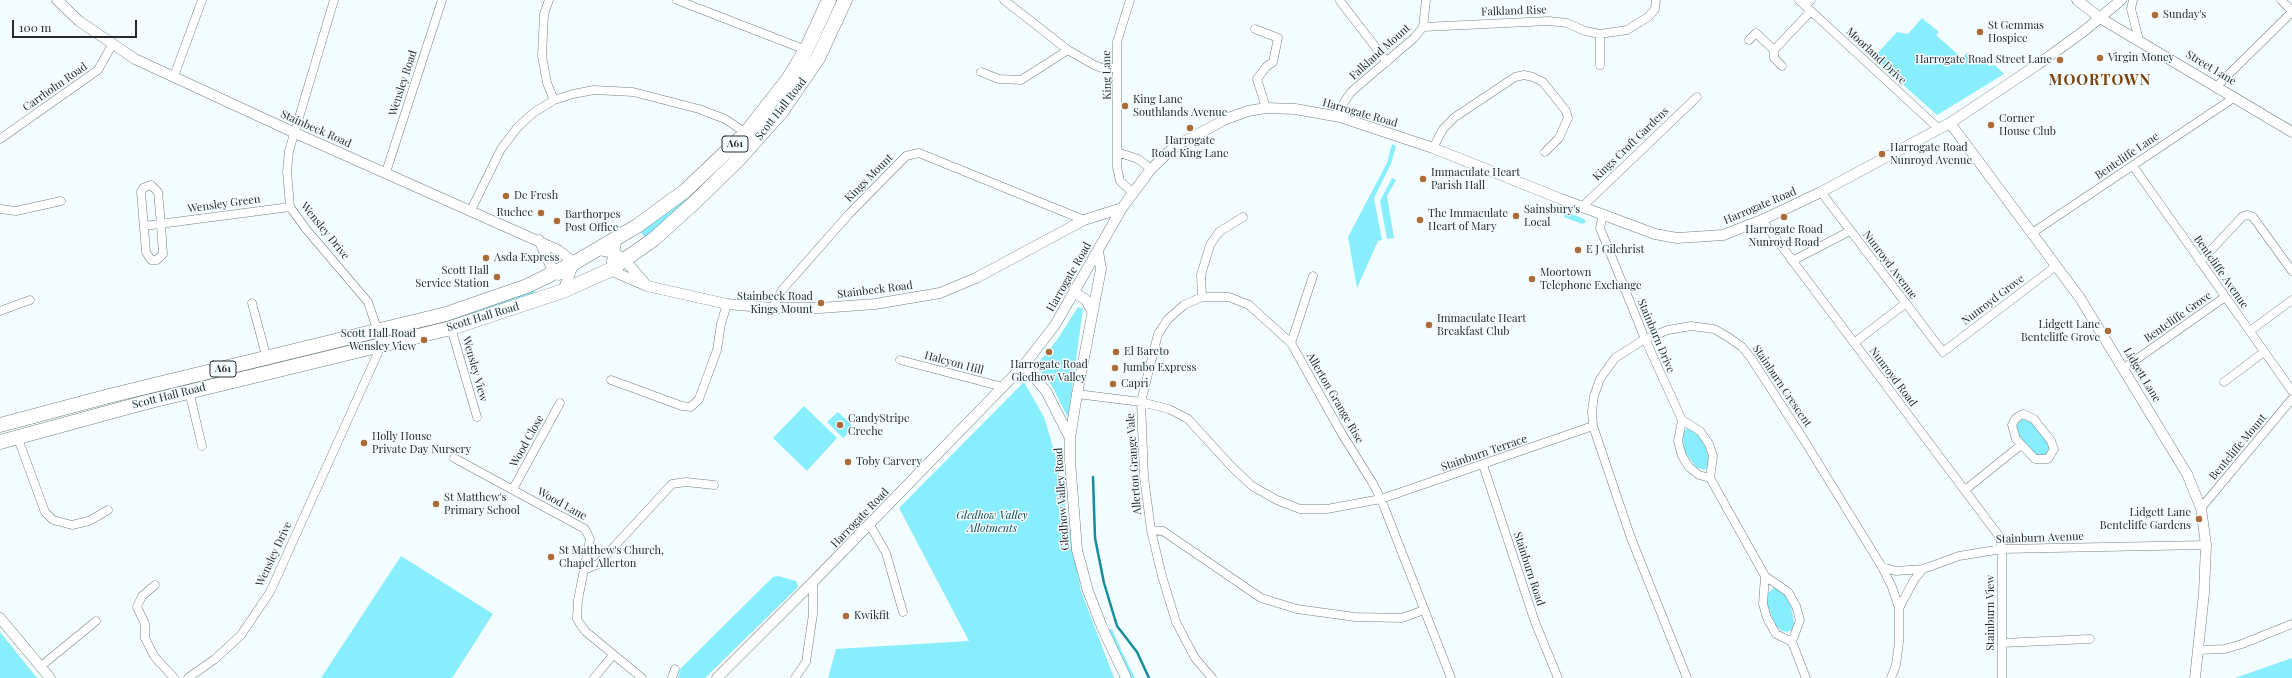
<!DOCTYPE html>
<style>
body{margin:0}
#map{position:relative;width:2292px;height:678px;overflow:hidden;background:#f3fdff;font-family:"Playfair Display",serif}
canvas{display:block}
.scale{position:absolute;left:12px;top:20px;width:125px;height:18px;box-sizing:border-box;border:2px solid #252b2c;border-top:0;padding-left:5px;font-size:12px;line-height:14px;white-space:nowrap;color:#252b2c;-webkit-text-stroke:3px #f3fdff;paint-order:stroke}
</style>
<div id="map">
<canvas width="2292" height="678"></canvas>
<div class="scale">100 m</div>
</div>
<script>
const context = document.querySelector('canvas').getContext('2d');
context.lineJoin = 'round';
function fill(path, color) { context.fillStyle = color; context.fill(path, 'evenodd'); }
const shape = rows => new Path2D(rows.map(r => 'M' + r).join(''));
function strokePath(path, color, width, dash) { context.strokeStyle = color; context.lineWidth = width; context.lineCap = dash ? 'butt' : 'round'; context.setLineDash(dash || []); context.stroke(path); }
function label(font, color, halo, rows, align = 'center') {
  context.font = font + ' "Playfair Display",serif'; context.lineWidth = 3; context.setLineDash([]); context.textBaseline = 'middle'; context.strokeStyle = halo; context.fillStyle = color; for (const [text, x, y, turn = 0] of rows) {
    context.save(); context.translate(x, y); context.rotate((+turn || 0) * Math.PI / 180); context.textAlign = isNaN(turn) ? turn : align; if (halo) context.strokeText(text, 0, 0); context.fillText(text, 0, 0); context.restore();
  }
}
const green = shape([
 [1922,18,1939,32,1936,35,1962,58,1967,53,1976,61,1982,57,1989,66,1995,65,2004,74,1937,115,1873,58,1897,32,1908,34],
 [1392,144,1396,146,1391,164,1374,198,1382,240,1378,241,1357,288,1348,237,1387,163],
 [1392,178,1396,180,1387,196,1394,238,1387,239,1380,201],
 [704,179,708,182,646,239,640,231],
 [1565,211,1584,219,1586,222,1582,224,1564,217],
 [534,290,537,296,452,323,451,318],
 [1078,307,1083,309,1068,418,1052,386,1040,371,1039,362,1057,340],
 [1024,382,1044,417,1056,457,1081,591,1114,678,828,678,836,649,969,641,899,508],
 [804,406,837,438,807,471,773,438],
 [838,412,854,427,843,438,827,422],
 [2024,419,2030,420,2048,443,2050,449,2046,457,2034,455,2018,435,2015,426,2018,421],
 [1687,428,1695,432,1706,446,1709,462,1708,468,1704,470,1696,467,1685,452,1682,435],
 [401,556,493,614,452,678,321,678],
 [778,576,796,581,798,586,797,588,705,678,678,678,680,669,773,577],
 [1775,587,1784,593,1791,606,1794,623,1792,630,1787,632,1782,631,1775,625,1767,604,1767,594],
 [1112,629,1124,656,1135,678,1131,678,1117,651,1108,630],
 [0,632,37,678,0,678],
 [2292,658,2292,678,2235,678]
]);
const stream = shape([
 [1093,477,1095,538,1104,583,1117,626,1137,652,1149,678]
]);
const minor = shape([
 [549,0,544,14,542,56,547,83,554,100],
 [677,0,806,50],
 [1004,0,1068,50,1094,65,1102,68,1116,68],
 [1130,0,1117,42,1117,167,1120,181,1132,192],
 [1799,0,1939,129],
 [2133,0,2131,9,2139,40],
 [2281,0,2292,11],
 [1340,1,1387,62],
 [1805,6,1811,0],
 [1423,27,1549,21,1567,23,1585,31,1600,34,1627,30,1648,17,1655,9,1656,0],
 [1255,29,1278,38,1273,62,1266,67,1257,79,1266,108],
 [1600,34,1600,65],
 [1749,40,1756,33,1774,50,1811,11],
 [1774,50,1774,58,1782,66],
 [981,72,999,79,1021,80,1068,50],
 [174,76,202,0],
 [2217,86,2292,12],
 [1340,117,1343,104,1351,92,1414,38,1423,27,1426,0],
 [0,139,98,70,112,45],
 [1433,148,1443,129,1455,117,1515,77,1524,75,1533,77,1543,82,1566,111,1568,118,1559,138,1545,152],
 [1117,152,1138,159,1151,169],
 [2133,166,2292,391],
 [386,172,442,0],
 [151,185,158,192,161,224,163,254,157,260,151,260,146,252,141,192,143,188,151,185],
 [1821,192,1943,352,2056,266],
 [1582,207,1697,97],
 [0,209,16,211,61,201],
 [471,210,501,149,517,128,533,113,554,100,573,94,594,90,633,92,699,109,725,119,746,133],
 [1603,215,1600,228,1645,339,1682,420,1700,431,1709,444,1713,456,1710,478],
 [1762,220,1999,536,2002,549,2002,678],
 [144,226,290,207],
 [2032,233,2235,97],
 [1792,261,1850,231],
 [2200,262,2242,217,2247,215,2253,217,2292,271],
 [1202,297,1201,275,1210,245,1219,232,1243,217],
 [252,303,267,359],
 [773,308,782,290,849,214,906,156,919,153,1084,220],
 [0,311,30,300],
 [451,328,477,417],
 [2250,331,2292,300],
 [1291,343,1313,276],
 [1854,343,1906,303],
 [900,360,1003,387],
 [2124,368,2225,297],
 [611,380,682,406,691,407,699,399,717,350,721,324,727,304],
 [2224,382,2264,352],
 [189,391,202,446],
 [1077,394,1141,402,1169,409,1188,419,1231,466,1252,486,1277,500,1300,509,1327,509,1381,499,1593,426],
 [2023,414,2034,419,2051,441,2054,449,2048,459,2035,459,2016,439,2012,425,2016,418,2023,414],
 [1682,420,1678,441,1682,456,1689,467,1699,475,1710,478,1765,576,1788,592,1796,606,1800,620,1792,642],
 [17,436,45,512,53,520,72,525,89,521,108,510],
 [454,458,585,529,590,539,578,600,577,619,585,631,642,678],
 [1483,465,1535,622,1558,678],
 [513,489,560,403],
 [1965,490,2021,445],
 [2201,508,2292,399],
 [870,525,886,553,903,612],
 [1151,530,1163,531,1261,598,1297,609,1355,617,1402,618,1424,610],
 [1882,567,1896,571,1923,569],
 [584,570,598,564,672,484,686,482,714,485],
 [1765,576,1763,604,1767,618,1776,634,1792,642,1806,678],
 [155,585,142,596,137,607,145,624,145,638,154,656,174,678],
 [1899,608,1914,580,1923,569,1959,556,2002,549,2206,545],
 [2002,643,2090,639],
 [2198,650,2225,649,2242,644,2292,624],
 [40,667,96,621],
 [188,678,215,659,241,635,270,592,382,344,368,302,306,229,290,207,287,171,289,151,334,0],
 [594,678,613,655],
 [672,678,675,669],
 [795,678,806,662,813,614,813,582],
 [1212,678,1195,658,1176,622,1162,576,1151,530,1144,477,1141,402,1158,334,1168,319,1184,305,1202,297,1229,297,1249,305,1291,343,1342,434,1372,482,1381,499,1451,678],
 [1687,678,1631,538,1593,426,1592,411,1594,396,1600,379,1615,358,1645,339,1668,330,1691,326,1714,329,1728,337,1742,347,1751,358,1804,440,1882,567,1892,587,1899,608,1899,642,1896,665,1891,678]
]);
const tertiary = shape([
 [57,0,79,21,135,59,293,132,558,250,574,263,563,291],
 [2077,0,2100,18,2292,132],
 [1950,123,2080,298,2187,474,2201,508,2206,545,2204,593,2195,678],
 [617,238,610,270,647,286,727,304,773,308,820,308,875,304,940,293,976,278,1084,220,1122,208],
 [539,240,554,273,559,275],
 [599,250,615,253,625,260,647,286],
 [1098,251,1101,269,1077,394,1070,438,1070,460,1077,550,1088,591,1102,627,1126,678],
 [1074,292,1086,300,1092,311],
 [1024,365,1046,391,1070,438],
 [0,618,50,678],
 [717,678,813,582,1024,365,1055,325,1122,208,1151,169,1174,147,1226,119,1248,111,1266,108,1295,109,1340,117,1433,148,1561,199,1655,234,1677,238,1723,235,1762,220,1821,192,1950,123,2037,65,2084,31,2121,0]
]);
const trunk = shape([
 [0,425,109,396,446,314,527,286,574,263,637,226,685,191,746,133,789,78,806,50,829,0],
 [0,442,143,403,451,328,563,291,610,270,654,239,695,202,738,160,781,112,818,58,845,0]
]);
const markers = [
 [2155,15,4,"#ad6c37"],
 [1980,32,4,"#ad6c37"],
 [2100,58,4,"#ad6c37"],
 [2060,60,4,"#ad6c37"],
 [1125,106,4,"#ad6c37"],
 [1991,125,4,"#ad6c37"],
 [1190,128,4,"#ad6c37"],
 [1882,154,4,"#ad6c37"],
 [1423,179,4,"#ad6c37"],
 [506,196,4,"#ad6c37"],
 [541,213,4,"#ad6c37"],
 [1516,216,4,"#ad6c37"],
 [1784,217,4,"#ad6c37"],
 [1420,220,4,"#ad6c37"],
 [557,221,4,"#ad6c37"],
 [1578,250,4,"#ad6c37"],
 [486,258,4,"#ad6c37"],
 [497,277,4,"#ad6c37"],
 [1532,279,4,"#ad6c37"],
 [821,303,4,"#ad6c37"],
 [1429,325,4,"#ad6c37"],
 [2108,331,4,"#ad6c37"],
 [424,340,4,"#ad6c37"],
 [1049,352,4,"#ad6c37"],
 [1116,352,4,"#ad6c37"],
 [1115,368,4,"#ad6c37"],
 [1113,384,4,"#ad6c37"],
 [840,425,4,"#ad6c37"],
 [364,443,4,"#ad6c37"],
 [848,462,4,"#ad6c37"],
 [436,504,4,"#ad6c37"],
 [2199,519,4,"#ad6c37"],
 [551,557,4,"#ad6c37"],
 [846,616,4,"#ad6c37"]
];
const shields = [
 [735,144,26],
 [223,369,26]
];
const shieldNames = [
 ["A61",735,144],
 ["A61",223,369]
];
const streetNames = [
 ["Falkland Rise",1514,11,-2],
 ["Falkland Mount",1380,52,-42],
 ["Moorland Drive",1876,56,43],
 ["Street Lane",2211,68,31],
 ["King Lane",1107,75,-91],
 ["Wensley Road",403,83,-72],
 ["Carrholm Road",55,87,-35],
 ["Scott Hall Road",781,109,-52],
 ["Harrogate Road",1360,113,16],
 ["Stainbeck Road",316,129,24],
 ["Kings Croft Gardens",1631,144,-44],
 ["Bentcliffe Lane",2127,156,-34],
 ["Kings Mount",869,178,-45],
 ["Wensley Green",224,204,-8],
 ["Harrogate Road",1760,206,-23],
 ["Wensley Drive",325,231,51],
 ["Nunroyd Avenue",1890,265,53],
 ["Bentcliffe Avenue",2221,272,55],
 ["Harrogate Road",1069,277,-60],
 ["Stainbeck Road",875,290,-7],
 ["Nunroyd Grove",1993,300,-37],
 ["Scott Hall Road",483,317,-17],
 ["Bentcliffe Grove",2178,317,-35],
 ["Stainburn Drive",1656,336,67],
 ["Halcyon Hill",954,363,15],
 ["Wensley View",475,369,74],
 ["Lidgett Lane",2142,375,59],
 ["Nunroyd Road",1893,377,53],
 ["Stainburn Crescent",1782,386,56],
 ["Scott Hall Road",169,396,-14],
 ["Allerton Grange Rise",1335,398,60],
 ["Wood Close",527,441,-61],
 ["Bentcliffe Mount",2238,447,-50],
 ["Stainburn Terrace",1484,453,-19],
 ["Allerton Grange Vale",1134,464,-94],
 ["Gledhow Valley Road",1062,499,-94],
 ["Wood Lane",562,504,29],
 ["Harrogate Road",860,518,-46],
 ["Stainburn Avenue",2040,538,-2],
 ["Wensley Drive",274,554,-65],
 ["Stainburn Road",1529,569,72],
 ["Stainburn View",1991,613,-90]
];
const poiNames = [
 ["Sunday's",2163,15],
 ["St Gemmas",1988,26],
 ["Hospice",1988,39],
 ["Virgin Money",2108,58],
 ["Harrogate Road Street Lane",2052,60,"right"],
 ["King Lane",1133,100],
 ["Southlands Avenue",1133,113],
 ["Corner",1999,119],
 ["House Club",1999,132],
 ["Harrogate",1190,141,"center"],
 ["Road King Lane",1190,154,"center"],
 ["Harrogate Road",1890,148],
 ["Nunroyd Avenue",1890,161],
 ["Immaculate Heart",1431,173],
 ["Parish Hall",1431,186],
 ["De Fresh",514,196],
 ["Sainsbury's",1524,210],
 ["Local",1524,223],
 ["Ruchee",533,213,"right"],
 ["The Immaculate",1428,214],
 ["Heart of Mary",1428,227],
 ["Barthorpes",565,215],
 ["Post Office",565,228],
 ["Harrogate Road",1784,230,"center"],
 ["Nunroyd Road",1784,243,"center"],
 ["E J Gilchrist",1586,250],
 ["Asda Express",494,258],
 ["Scott Hall",489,271,"right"],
 ["Service Station",489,284,"right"],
 ["Moortown",1540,273],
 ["Telephone Exchange",1540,286],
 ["Stainbeck Road",813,297,"right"],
 ["Kings Mount",813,310,"right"],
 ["Immaculate Heart",1437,319],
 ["Breakfast Club",1437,332],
 ["Lidgett Lane",2100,325,"right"],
 ["Bentcliffe Grove",2100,338,"right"],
 ["Scott Hall Road",416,334,"right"],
 ["Wensley View",416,347,"right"],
 ["El Bareto",1124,352],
 ["Harrogate Road",1049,365,"center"],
 ["Gledhow Valley",1049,378,"center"],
 ["Jumbo Express",1123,368],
 ["Capri",1121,384],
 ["CandyStripe",848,419],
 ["Creche",848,432],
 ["Holly House",372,437],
 ["Private Day Nursery",372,450],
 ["Toby Carvery",856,462],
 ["St Matthew's",444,498],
 ["Primary School",444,511],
 ["Lidgett Lane",2191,513,"right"],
 ["Bentcliffe Gardens",2191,526,"right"],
 ["St Matthew's Church,",559,551],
 ["Chapel Allerton",559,564],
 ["Kwikfit",854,616]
];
const parkNames = [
 ["Gledhow Valley",992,516],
 ["Allotments",992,529]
];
const districtNames = [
 ["MOORTOWN",2100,80]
];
fill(green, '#88eefd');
strokePath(stream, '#148e9b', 2.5);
strokePath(minor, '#718082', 9);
strokePath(tertiary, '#718082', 11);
strokePath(trunk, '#718082', 15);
strokePath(minor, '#fff', 8);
strokePath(tertiary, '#fff', 10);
strokePath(trunk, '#fff', 14);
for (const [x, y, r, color] of markers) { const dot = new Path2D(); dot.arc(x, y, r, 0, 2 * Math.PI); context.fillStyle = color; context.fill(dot); strokePath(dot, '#f3fdff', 1.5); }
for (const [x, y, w] of shields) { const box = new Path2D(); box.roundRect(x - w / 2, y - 8, w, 16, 3); context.fillStyle = '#f3fdff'; context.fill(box); strokePath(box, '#252b2c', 1); }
label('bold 10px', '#252b2c', null, shieldNames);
label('11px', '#252b2c', '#f3fdff', streetNames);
label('11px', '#252b2c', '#f3fdff', poiNames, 'left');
label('italic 11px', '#084950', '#f3fdff', parkNames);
context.letterSpacing = '1px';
label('bold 15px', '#7b420c', '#f3fdff', districtNames);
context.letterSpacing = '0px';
</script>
